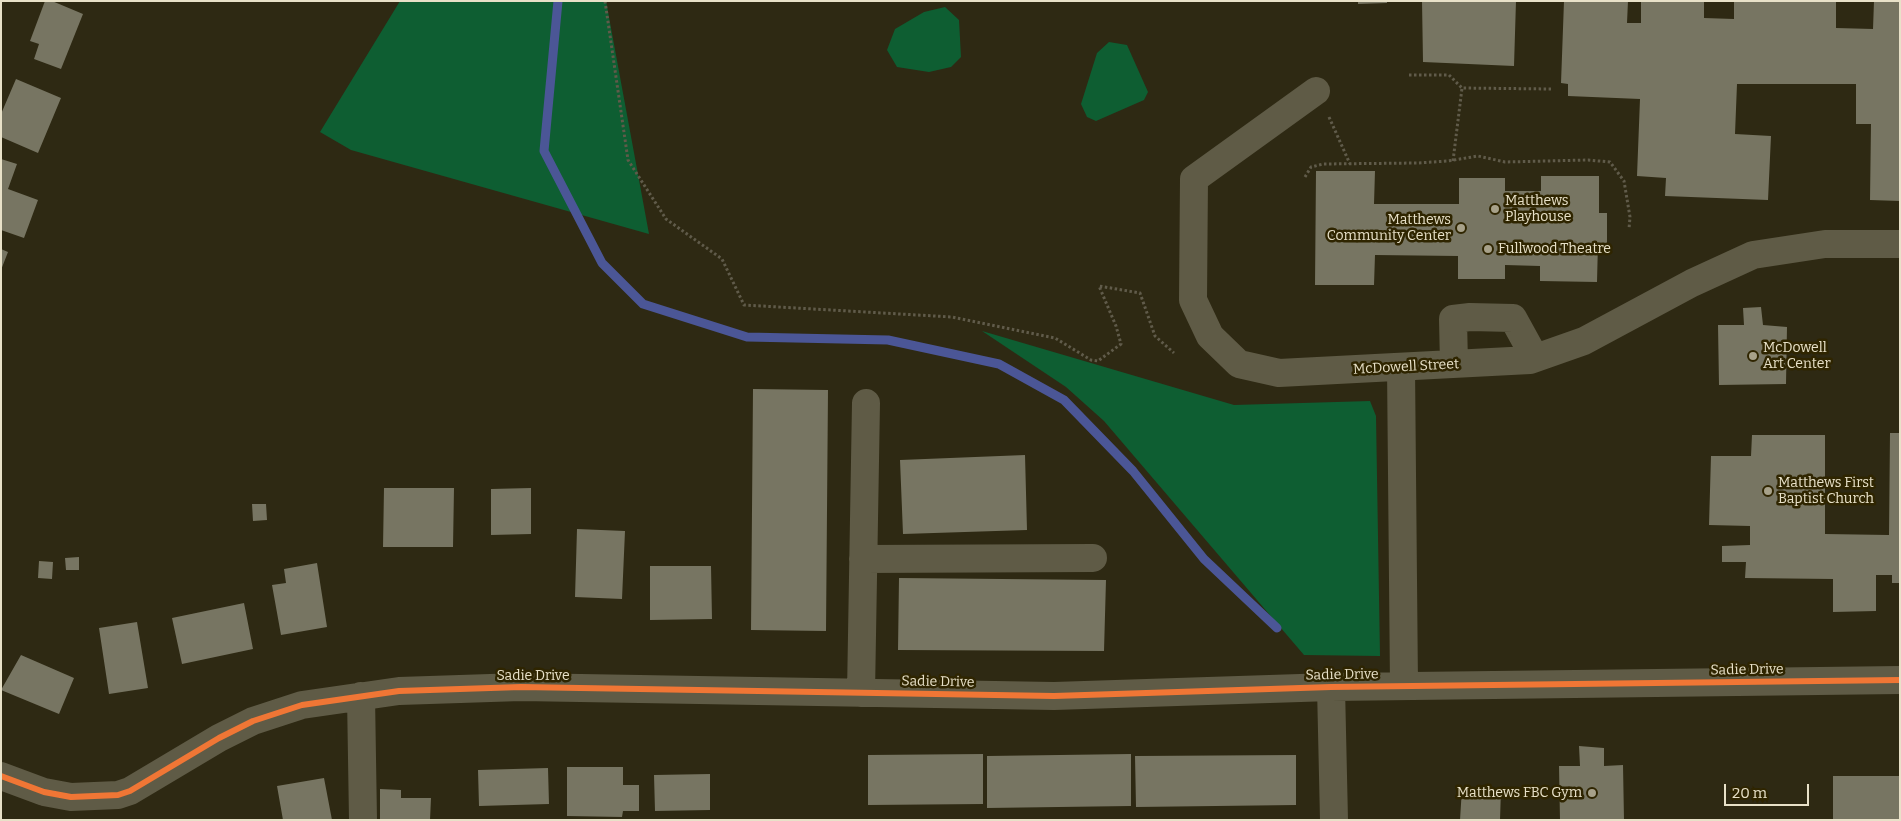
<!DOCTYPE html>
<style>
body{margin:0}
#map{position:relative;width:1901px;height:821px;overflow:hidden;background:#2e2913;font-family:Bitter,serif}
canvas{display:block}
.frame{position:absolute;inset:0;border:2px solid #e8e1c8;pointer-events:none}
.scale{position:absolute;left:1724px;top:784px;width:85px;height:22px;box-sizing:border-box;border:2px solid #e8e1c8;border-top:0;padding-left:6px;font-size:15px;line-height:18px;white-space:nowrap;color:#e8e1c8;-webkit-text-stroke:4px #2f2500;paint-order:stroke}
</style>
<div id="map">
<canvas width="1901" height="821"></canvas>
<div class="frame"></div>
<div class="scale">20 m</div>
</div>
<script>
const context = document.querySelector('canvas').getContext('2d');
context.lineJoin = 'round';
function fill(path, color) { context.fillStyle = color; context.fill(path, 'evenodd'); }
const shape = rows => new Path2D(rows.map(r => 'M' + r).join(''));
function strokePath(path, color, width, dash) { context.strokeStyle = color; context.lineWidth = width; context.lineCap = dash ? 'butt' : 'round'; context.setLineDash(dash || []); context.stroke(path); }
function label(font, color, halo, rows, align = 'center') {
  context.font = font + ' Bitter,serif'; context.lineWidth = 5; context.setLineDash([]); context.textBaseline = 'middle'; context.strokeStyle = halo; context.fillStyle = color; for (const [text, x, y, turn = 0] of rows) {
    context.save(); context.translate(x, y); context.rotate((+turn || 0) * Math.PI / 180); context.textAlign = isNaN(turn) ? turn : align; if (halo) context.strokeText(text, 0, 0); context.fillText(text, 0, 0); context.restore();
  }
}
const green = shape([
 [400,1,606,1,649,234,351,150,320,132],
 [945,7,959,20,961,57,951,67,929,72,897,67,887,50,895,29,924,12],
 [1109,42,1127,45,1148,92,1144,100,1096,121,1087,117,1081,104,1097,53],
 [982,331,1234,405,1370,401,1376,416,1380,656,1304,655,1104,421,1066,387]
]);
const stream = shape([
 [558,1,544,151,602,263,643,304,747,337,888,340,999,364,1064,400,1133,471,1204,559,1277,628]
]);
const building = shape([
 [45,1,52,1,83,14,61,69,34,59,39,44,30,41],
 [1358,1,1387,1,1387,3,1358,4],
 [1422,1,1516,1,1514,66,1423,62],
 [1564,1,1628,1,1627,23,1641,23,1641,2,1704,1,1704,18,1734,19,1734,1,1836,1,1836,28,1873,29,1874,1,1900,1,1900,201,1870,200,1871,124,1856,124,1856,84,1737,84,1735,134,1771,136,1768,200,1665,196,1666,178,1637,176,1640,99,1568,96,1568,84,1561,83],
 [16,79,61,98,38,153,1,137,1,114],
 [1,159,17,164,8,189,38,200,24,238,1,230],
 [1316,171,1375,171,1374,204,1459,204,1459,178,1505,178,1505,191,1541,191,1541,176,1599,176,1599,213,1607,213,1607,244,1598,243,1597,282,1540,281,1540,266,1505,265,1505,279,1458,279,1458,256,1375,255,1374,285,1315,285],
 [1,249,8,252,1,270],
 [1761,307,1763,325,1787,327,1786,384,1719,385,1718,325,1744,325,1743,308],
 [753,389,828,390,826,631,751,630],
 [1890,433,1900,433,1900,583,1892,583,1892,575,1876,575,1876,611,1833,612,1833,579,1745,578,1746,562,1722,562,1722,546,1750,545,1750,526,1709,525,1711,456,1751,456,1752,435,1825,435,1825,534,1889,535],
 [1025,455,1027,530,903,534,900,460],
 [384,488,454,488,453,547,383,547],
 [531,488,531,534,491,535,491,489],
 [252,504,266,504,267,520,253,521],
 [577,529,625,531,622,599,575,597],
 [79,557,79,570,66,570,65,558],
 [39,561,53,562,52,579,38,578],
 [317,563,327,627,281,635,272,585,286,583,284,569],
 [650,566,711,566,712,619,650,620],
 [899,578,1106,580,1104,651,898,650],
 [244,603,253,649,182,664,172,618],
 [137,622,148,688,109,694,99,628],
 [21,655,74,678,59,714,1,690],
 [1579,746,1604,748,1604,766,1623,765,1624,820,1560,820,1559,766,1580,766],
 [983,754,983,804,868,805,868,755],
 [1131,754,1131,806,987,808,987,756],
 [1296,755,1296,805,1136,807,1135,756],
 [567,767,623,767,623,785,639,785,639,811,623,811,622,817,567,816],
 [548,768,549,804,479,806,478,770],
 [710,774,710,810,655,811,654,775],
 [1833,776,1900,776,1900,820,1833,820],
 [324,778,332,820,283,820,277,786],
 [1462,788,1501,789,1500,820,1460,820],
 [380,789,401,790,401,798,431,798,430,820,380,820]
]);
const path = shape([
 [605,1,628,160,666,219,722,259,744,305,952,317,1055,338,1091,360,1098,361,1121,344,1116,326,1099,286,1140,293,1155,336,1174,353],
 [1409,75,1449,75,1462,88,1551,89],
 [1329,117,1350,164],
 [1453,161,1462,88],
 [1305,177,1311,167,1323,164,1418,163,1448,161,1478,156,1505,162,1588,160,1610,162,1624,181,1630,217,1629,229]
]);
const minor = shape([
 [1316,91,1194,179,1193,300,1210,336,1239,364,1279,373,1530,360,1584,341,1692,283,1753,255,1825,244,1900,244],
 [1454,364,1453,319,1470,317,1513,318,1535,358],
 [1401,367,1404,686],
 [863,559,1093,558],
 [1331,687,1334,820],
 [861,693,866,403],
 [361,696,363,820],
 [1,776,44,792,71,797,118,795,130,791,219,738,253,721,302,705,399,691,521,687,1054,696,1331,687,1900,680]
]);
const cycleway = shape([
 [1,776,44,792,71,797,118,795,130,791,219,738,253,721,302,705,399,691,521,687,1054,696,1331,687,1900,680]
]);
const markers = [
 [1495,209,5,"#a7a189"],
 [1461,228,5,"#a7a189"],
 [1488,249,5,"#a7a189"],
 [1753,356,5,"#a7a189"],
 [1768,491,5,"#a7a189"],
 [1592,793,5,"#a7a189"]
];
const poiNames = [
 ["Matthews",1505,201],
 ["Playhouse",1505,217],
 ["Matthews",1451,220,"right"],
 ["Community Center",1451,236,"right"],
 ["Fullwood Theatre",1498,249],
 ["McDowell",1763,348],
 ["Art Center",1763,364],
 ["Matthews First",1778,483],
 ["Baptist Church",1778,499],
 ["Matthews FBC Gym",1582,793,"right"]
];
const streetNames = [
 ["McDowell Street",1406,367,-3],
 ["Sadie Drive",1747,670,-1],
 ["Sadie Drive",1342,675,-1],
 ["Sadie Drive",533,676],
 ["Sadie Drive",938,682,1]
];
fill(green, '#0e5e32');
strokePath(stream, '#4b5696', 9);
fill(building, '#777562');
strokePath(path, '#605b4a', 3, [2.5, 2.5]);
strokePath(minor, '#5f5b46', 28);
strokePath(cycleway, '#f07635', 6);
for (const [x, y, r, color] of markers) { const dot = new Path2D(); dot.arc(x, y, r, 0, 2 * Math.PI); context.fillStyle = color; context.fill(dot); strokePath(dot, '#2f2500', 2); }
label('14px', '#e8e1c8', '#2f2500', poiNames, 'left');
label('14px', '#e8e1c8', '#2f2500', streetNames);
</script>
